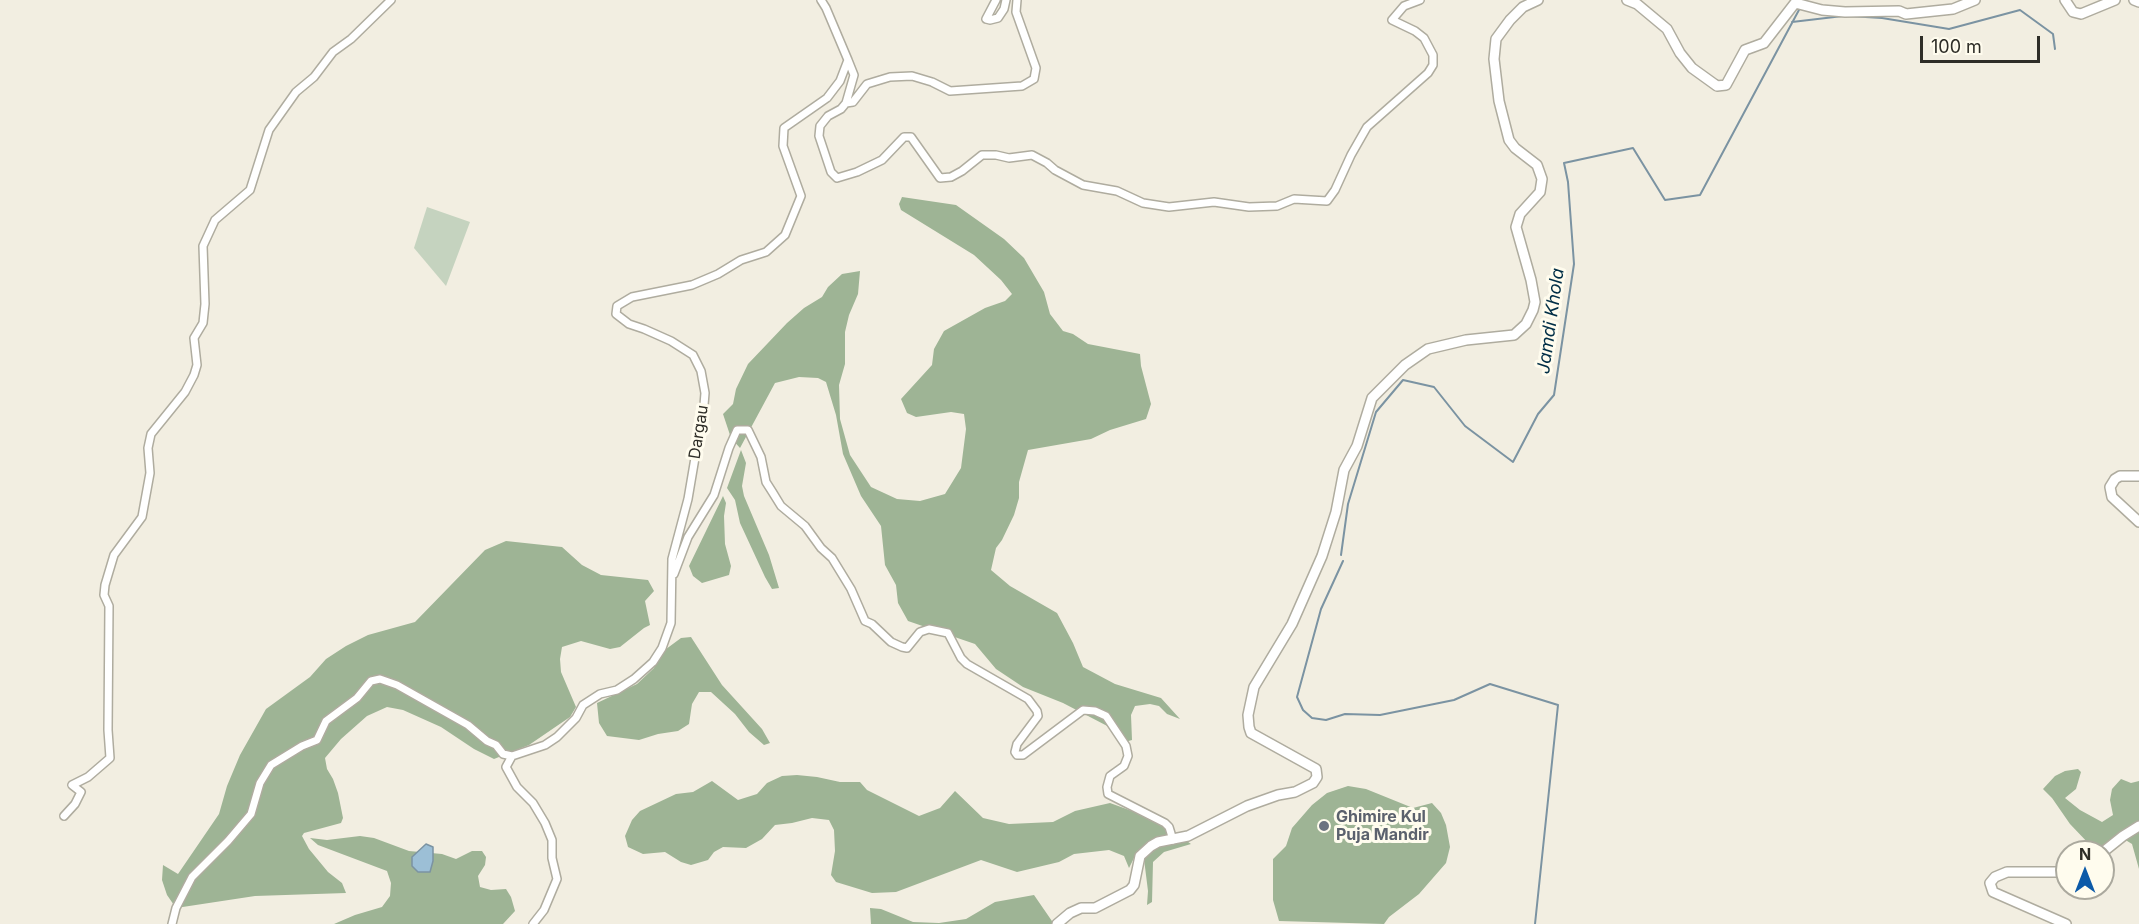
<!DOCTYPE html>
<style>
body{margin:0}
#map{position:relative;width:2139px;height:924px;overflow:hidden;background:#f2eee1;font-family:Inter,sans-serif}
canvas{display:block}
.north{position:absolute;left:2055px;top:840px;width:60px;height:60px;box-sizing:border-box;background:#fffcee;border:2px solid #aba99e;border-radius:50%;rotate:0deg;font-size:16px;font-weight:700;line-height:24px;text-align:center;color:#2e2d27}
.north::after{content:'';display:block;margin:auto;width:21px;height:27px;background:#0c5aa8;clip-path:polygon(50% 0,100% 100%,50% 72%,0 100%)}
.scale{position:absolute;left:1920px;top:36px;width:120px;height:27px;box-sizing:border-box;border:3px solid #2e2d27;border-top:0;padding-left:8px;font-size:18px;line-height:21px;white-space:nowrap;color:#2e2d27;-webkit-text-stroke:4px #fffcee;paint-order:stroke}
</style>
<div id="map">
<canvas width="2139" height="924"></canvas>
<div class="north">N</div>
<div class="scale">100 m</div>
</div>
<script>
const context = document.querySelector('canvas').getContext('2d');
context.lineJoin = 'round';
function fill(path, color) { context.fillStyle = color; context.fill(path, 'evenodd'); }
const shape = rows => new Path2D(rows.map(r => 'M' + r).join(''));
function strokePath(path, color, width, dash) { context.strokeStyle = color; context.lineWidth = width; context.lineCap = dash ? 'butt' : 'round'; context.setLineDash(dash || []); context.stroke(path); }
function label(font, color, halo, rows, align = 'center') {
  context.font = font + ' Inter,sans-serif'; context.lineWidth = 6; context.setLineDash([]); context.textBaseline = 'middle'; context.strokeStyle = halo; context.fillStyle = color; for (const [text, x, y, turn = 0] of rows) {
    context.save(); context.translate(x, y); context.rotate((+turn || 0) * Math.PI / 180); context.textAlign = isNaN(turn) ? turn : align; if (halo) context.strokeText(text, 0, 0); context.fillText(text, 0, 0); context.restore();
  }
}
const green = shape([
 [427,207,470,222,446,286,414,248]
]);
const forest = shape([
 [902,197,956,205,1004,239,1024,258,1044,292,1050,314,1063,331,1073,334,1088,344,1140,354,1141,366,1151,404,1146,419,1110,430,1091,439,1028,450,1019,482,1019,498,1014,515,1002,540,996,548,991,570,1010,586,1057,613,1073,643,1083,667,1115,684,1161,698,1180,719,1167,714,1159,706,1150,704,1135,706,1131,715,1132,740,1125,742,1115,730,1063,703,1023,687,996,669,975,644,908,621,898,603,896,585,885,565,881,526,861,496,843,454,836,415,826,382,818,378,799,377,775,383,740,448,731,438,723,414,733,404,736,389,748,364,787,323,804,308,822,297,828,287,842,274,860,271,858,294,849,315,845,332,845,364,839,385,840,419,850,455,871,487,897,499,920,501,945,494,961,468,966,429,964,414,951,412,916,417,907,413,901,399,932,365,934,349,944,331,985,308,1005,301,1012,294,1001,280,974,255,901,210,899,204],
 [741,450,746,463,742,486,744,496,769,555,779,588,772,589,765,577,740,523,735,500,727,488],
 [723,496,726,503,724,516,725,544,731,566,729,575,702,583,693,576,689,566],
 [506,541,562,547,582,565,601,575,648,580,654,591,645,601,650,625,644,628,620,647,610,649,581,641,562,647,560,659,561,672,576,707,570,717,529,745,494,759,474,749,441,727,403,710,387,707,367,716,341,739,325,758,327,769,333,779,338,793,343,818,341,823,304,833,302,836,309,849,328,872,342,883,346,893,255,896,176,908,167,895,162,880,163,865,178,874,219,814,227,786,240,755,266,709,310,677,326,659,346,646,368,635,415,622,485,550],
 [691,637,722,685,762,729,770,743,764,745,749,732,735,714,711,692,699,692,692,704,689,724,678,731,658,734,639,740,607,736,599,723,597,703,637,684,654,668,658,655,681,638],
 [2078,769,2081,772,2076,789,2065,798,2080,810,2102,822,2113,815,2110,800,2112,789,2121,779,2131,783,2139,781,2139,869,2132,844,2119,836,2091,852,2091,846,2070,824,2052,798,2043,789,2055,776,2065,771],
 [797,775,817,777,840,782,860,782,867,790,919,816,940,808,955,791,983,818,1009,824,1053,822,1075,811,1110,803,1132,811,1164,825,1191,844,1164,852,1153,862,1152,902,1147,905,1148,891,1144,859,1134,858,1129,868,1124,856,1109,850,1074,854,1059,862,1017,872,981,860,896,892,872,893,836,882,831,875,835,851,834,830,829,820,812,818,792,823,775,825,762,839,746,848,723,847,714,852,708,860,691,865,681,862,665,852,643,854,628,847,625,836,632,820,640,811,676,794,693,792,712,781,738,800,757,794,767,783,782,776],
 [1348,786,1366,789,1413,808,1432,803,1441,813,1446,825,1450,847,1446,863,1419,894,1389,917,1384,924,1279,921,1273,900,1273,859,1286,846,1292,828,1312,805,1327,793],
 [360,836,374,838,409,851,442,854,456,859,472,851,482,851,486,857,485,865,478,876,480,887,491,890,506,889,511,897,515,911,503,924,334,924,355,915,382,907,390,896,391,883,387,871,318,845,310,838,327,840],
 [1034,895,1054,924,871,924,870,908,881,909,913,922,939,923,966,919,995,902]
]);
const water = shape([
 [426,844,433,847,433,861,430,872,418,872,412,866,412,857,426,844]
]);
const stream = shape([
 [1849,16,1882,18,1949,29,2020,10,2053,34,2055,49],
 [1792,22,1843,16],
 [1341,555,1348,504,1376,412,1403,380,1434,387,1465,426,1513,462,1538,414,1554,395,1574,264,1568,182,1564,163,1633,148,1665,200,1700,195,1800,8],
 [1343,561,1321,609,1297,697,1303,710,1312,718,1326,720,1345,714,1380,715,1454,700,1490,684,1558,705,1535,924]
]);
const street = shape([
 [996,0,986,19,990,20,998,18,1004,9,1006,0],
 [848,60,854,75,846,103,841,109,828,116,820,126,819,136,831,172,837,178,857,172,882,160,904,137,911,137,940,178,951,177,962,171,982,155,996,155,1009,158,1032,155,1047,163,1055,170,1083,185,1117,191,1143,203,1169,207,1214,202,1249,207,1277,206,1294,199,1327,201,1335,190,1351,155,1367,127,1428,73,1433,65,1433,55,1424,38,1415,31,1392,20,1404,6,1420,0],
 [846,103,853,102,867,84,890,77,912,76,932,82,950,91,1022,86,1034,79,1036,68,1016,12,1017,0],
 [674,574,688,537,714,495,729,448,737,430,748,430,761,457,766,482,773,493,781,506,805,526,821,548,832,558,851,589,865,621,872,624,891,642,902,647,907,648,920,632,929,629,948,633,961,658,967,664,1028,699,1037,711,1038,716,1017,744,1015,752,1017,755,1023,755,1083,710,1095,711,1106,716,1126,746,1128,756,1124,766,1110,776,1107,787,1108,794,1165,823,1169,827,1173,840],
 [64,816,75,804,81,792,72,785,88,777,110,758,108,730,109,606,104,595,105,585,114,555,142,517,150,473,148,448,151,434,185,392,194,375,197,365,194,338,203,323,205,304,203,246,215,220,250,190,269,130,296,92,314,77,333,52,351,39,391,0],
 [172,924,176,908,192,877,228,841,251,814,260,783,271,765,302,746,317,740,326,721,357,698,371,681,380,679,397,685,468,725,487,741,496,745,503,754,512,756],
 [533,924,544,910,557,879,552,858,552,840,545,823,533,803,517,787,506,767,512,756,545,745,557,737,576,718,583,705,600,694,617,690,634,679,653,662,662,648,671,623,672,559,688,499,704,405,705,393,701,371,693,355,671,341,644,329,629,324,616,314,617,306,632,297,692,285,718,274,741,260,766,252,785,235,801,196,783,146,784,128,827,98,840,81,848,60,826,8,821,0]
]);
const secondary = shape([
 [1627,0,1637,4,1667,29,1680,53,1692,68,1717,86,1726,85,1745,50,1764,43,1795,3,1822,10,1845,12,1899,11,1906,14,1953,9,1975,0],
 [2065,0,2073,12,2081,14,2115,0],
 [2134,0,2139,2],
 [2139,476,2120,476,2115,479,2110,487,2112,497,2139,522],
 [2103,852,2123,836,2139,826],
 [1057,924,1070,913,1081,908,1095,908,1130,890,1134,885,1140,856,1151,846,1158,842,1188,836,1247,806,1278,795,1295,792,1313,783,1317,777,1316,769,1251,733,1249,727,1248,715,1254,687,1292,624,1322,556,1336,512,1344,470,1357,446,1372,398,1405,365,1428,349,1466,340,1514,335,1526,324,1533,310,1535,302,1531,280,1516,227,1520,214,1540,192,1542,179,1537,165,1515,148,1509,140,1499,101,1494,59,1496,39,1510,20,1523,7,1538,0],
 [2066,924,1993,892,1990,883,1995,877,2007,872,2067,872]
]);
const markers = [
 [1324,826,6,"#6b7280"]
];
const streetNames = [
 ["Dargau",699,432,-81]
];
const worshipNames = [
 ["Ghimire Kul",1336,817],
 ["Puja Mandir",1336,835]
];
const waterNames = [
 ["Jamdi Khola",1551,321,-82]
];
fill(green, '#c5d3bf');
fill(forest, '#9eb495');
fill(water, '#9cbfd6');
strokePath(water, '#7b93a2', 1.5);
strokePath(stream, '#7b93a2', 2);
strokePath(street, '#afac9f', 10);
strokePath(secondary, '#afac9f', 12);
strokePath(street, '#fff', 7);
strokePath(secondary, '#fff', 9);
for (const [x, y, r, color] of markers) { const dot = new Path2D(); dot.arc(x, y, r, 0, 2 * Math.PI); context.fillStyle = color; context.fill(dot); strokePath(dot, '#fffcee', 2); }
label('16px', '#2e2d27', '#fffcee', streetNames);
label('bold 16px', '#5b616d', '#fffcee', worshipNames, 'left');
label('italic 18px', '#002e46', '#fffcee', waterNames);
</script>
